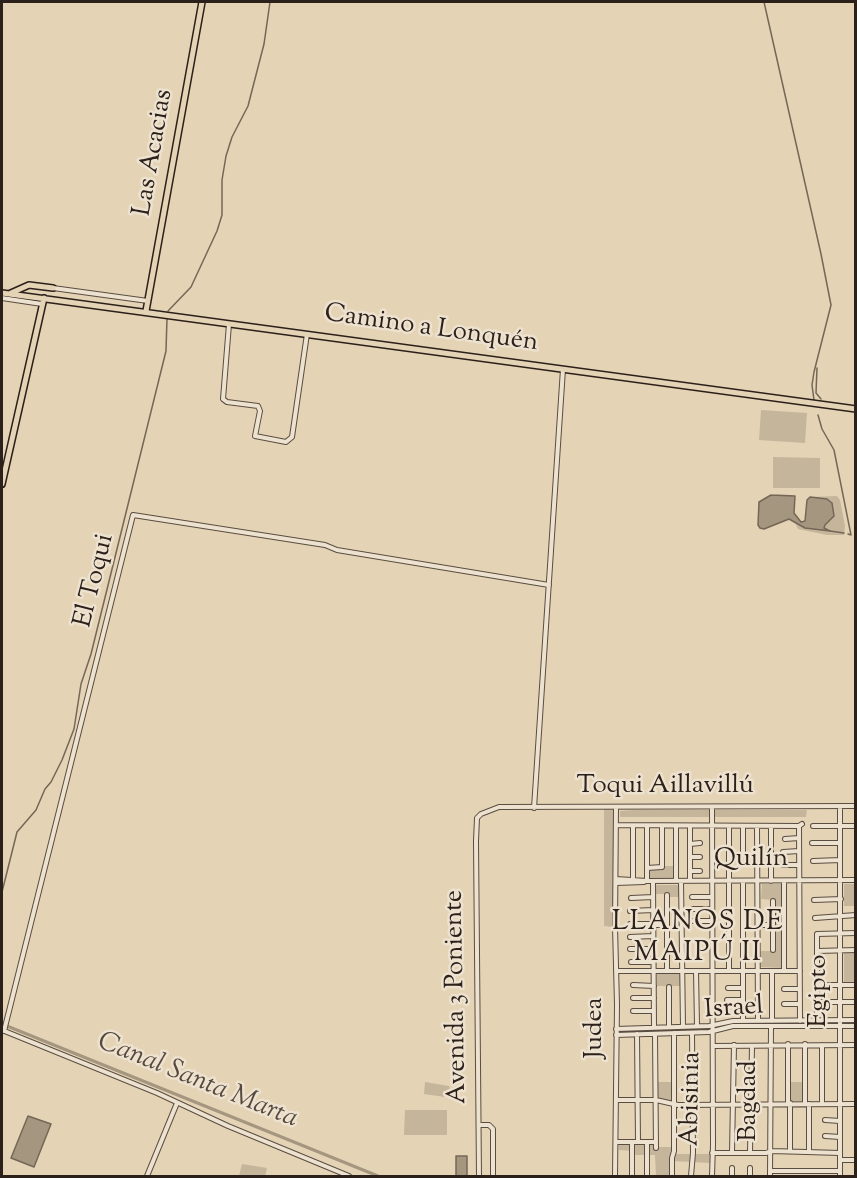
<!DOCTYPE html>
<meta charset="utf-8">
<style>
body{margin:0}
#map{position:relative;width:857px;height:1178px;overflow:hidden;background:#e4d3b5;font-family:"Sorts Mill Goudy",serif}
canvas{display:block}
.frame{position:absolute;inset:0;border:3px solid #2c201a;pointer-events:none}
</style>
<div id="map">
<canvas width="857" height="1178"></canvas>
<div class="frame"></div>
</div>
<script>
const context = document.querySelector('canvas').getContext('2d');
context.lineJoin = 'round';
function fill(path, color) { context.fillStyle = color; context.fill(path, 'evenodd'); }
const shape = rows => new Path2D(rows.map(r => 'M' + r).join(''));
function strokePath(path, color, width, dash) { context.strokeStyle = color; context.lineWidth = width; context.lineCap = dash ? 'butt' : 'round'; context.setLineDash(dash || []); context.stroke(path); }
function label(font, color, halo, rows, align = 'center') {
  context.font = font + ' "Sorts Mill Goudy",serif'; context.lineWidth = 5; context.setLineDash([]); context.textBaseline = 'middle'; context.strokeStyle = halo; context.fillStyle = color; for (const [text, x, y, turn = 0] of rows) {
    context.save(); context.translate(x, y); context.rotate((+turn || 0) * Math.PI / 180); context.textAlign = isNaN(turn) ? turn : align; if (halo) context.strokeText(text, 0, 0); context.fillText(text, 0, 0); context.restore();
  }
}
const green = shape([
 [761,410,807,413,805,443,759,440],
 [773,457,820,458,820,488,773,488],
 [837,496,840,500,845,526,844,535,827,535,798,529,794,520,805,528,829,530,824,529,827,499,810,497],
 [604,808,613,808,613,927,604,926],
 [632,810,807,810,806,817,620,817,620,811],
 [664,866,675,866,675,878,649,878,649,869,663,869],
 [762,884,782,884,783,968,761,967,761,951,775,951,774,900,761,899],
 [844,884,855,884,855,906,844,906],
 [656,885,680,885,680,897,669,897,669,894,656,894],
 [844,952,855,952,855,983,844,983],
 [657,973,680,973,680,986,657,986],
 [425,1082,449,1086,452,1095,445,1097,424,1094],
 [657,1082,672,1082,672,1102,656,1098],
 [789,1082,802,1082,802,1101,789,1101],
 [405,1110,447,1110,447,1135,404,1135],
 [619,1144,657,1144,658,1147,674,1147,677,1154,710,1154,710,1163,672,1161,672,1176,656,1176,655,1155,634,1155,634,1151,619,1150],
 [242,1164,267,1168,265,1176,239,1176]
]);
const water = shape([
 [771,495,795,496,794,513,801,522,805,521,807,500,810,497,827,499,832,503,834,516,825,525,824,528,830,531,805,528,789,519,764,529,760,528,758,525,759,502,771,495],
 [28,1116,51,1124,34,1167,11,1158,28,1116],
 [456,1156,467,1156,467,1176,456,1176,456,1156]
]);
const stream = shape([
 [764,2,821,254,831,305,814,372,812,385,814,400],
 [168,311,191,287,217,231,222,215,222,180,226,156,232,137,248,106,264,44,270,2],
 [817,368,816,393,821,399],
 [818,415,822,429,834,450,851,535,848,534],
 [830,531,844,533],
 [2,892,17,832,36,810,45,789,51,782,62,760,74,729,81,684,91,654,166,351,167,318]
]);
const canal = shape([
 [2,1024,378,1176]
]);
const minor = shape([
 [53,288,148,301],
 [2,298,42,304],
 [229,324,223,399,227,402,258,406,260,411,255,436,286,442,292,437,307,334],
 [840,806,840,1176],
 [534,808,563,369],
 [616,825,799,826,802,824],
 [647,826,647,881],
 [729,826,729,971],
 [743,826,743,854],
 [757,826,758,1021],
 [771,826,771,881],
 [799,826,800,1021],
 [813,826,856,826],
 [676,827,676,881],
 [785,839,799,838],
 [812,843,840,843],
 [690,844,700,843],
 [783,852,799,851],
 [690,857,700,857],
 [813,861,840,860],
 [783,865,799,865],
 [647,868,662,867,662,826],
 [690,871,700,871],
 [616,879,647,881,856,880],
 [633,879,633,826],
 [653,881,654,1027],
 [681,881,683,1027],
 [690,881,690,827],
 [743,881,743,1021],
 [784,881,784,971],
 [616,883,644,882],
 [667,895,667,971],
 [692,897,712,897],
 [631,898,653,897],
 [814,900,841,899],
 [773,901,773,950],
 [693,909,712,909],
 [630,911,653,910],
 [815,918,856,915],
 [693,921,712,921],
 [630,924,653,924],
 [653,925,667,925],
 [758,925,773,925],
 [630,937,653,936],
 [630,949,653,949],
 [817,951,856,950],
 [631,962,653,962],
 [616,971,800,971],
 [696,971,697,1026],
 [633,985,654,986],
 [817,985,856,985],
 [728,988,743,988],
 [784,989,800,989],
 [633,998,654,998],
 [727,1000,743,1000],
 [817,1002,856,1002],
 [784,1004,800,1004],
 [633,1011,654,1011],
 [817,1020,817,934,856,933],
 [772,1021,772,971],
 [669,1027,669,987],
 [616,1029,709,1026,733,1021,856,1020],
 [2,1030,157,1093,228,1126,349,1176],
 [4,1031,133,515,325,545,337,550,549,585],
 [637,1034,638,1142],
 [655,1034,656,1148],
 [616,1035,709,1032,733,1026,856,1026],
 [713,1046,856,1045],
 [617,1100,656,1100,678,1105,856,1104],
 [788,1103,788,1044],
 [805,1103,805,1044],
 [822,1104,822,1045],
 [825,1120,840,1121],
 [479,1125,489,1125,493,1129,493,1176],
 [825,1136,840,1137],
 [617,1142,656,1142],
 [647,1142,647,1176],
 [790,1151,790,1103],
 [809,1151,809,1104],
 [712,1153,766,1153,772,1151,840,1153],
 [732,1153,734,1045],
 [750,1153,752,1046],
 [840,1160,856,1160],
 [732,1168,732,1176],
 [750,1168,750,1176],
 [770,1171,840,1171],
 [147,1176,177,1103],
 [479,1176,476,841,477,818,481,814,499,807,856,806],
 [615,1176,617,1005,615,926,616,808],
 [632,1176,632,1142],
 [672,1176,672,1158,674,1151,674,1033],
 [691,1176,693,1153,692,1033],
 [712,1176,713,1145,712,807],
 [770,1176,771,1026]
]);
const major = shape([
 [2,293,856,409],
 [11,293,29,285,53,288],
 [146,311,202,2],
 [2,484,44,298]
]);
const streetNames = [
 ["Las Acacias",155,153,-80],
 ["Camino a Lonquén",431,330,8],
 ["El Toqui",96,581,-76],
 ["Toqui Aillavillú",665,788],
 ["Quilín",751,861],
 ["Egipto",821,991,-90],
 ["Avenida 3 Poniente",458,997,-91],
 ["Israel",734,1010,-4],
 ["Judea",597,1028,-90],
 ["Abisinia",693,1099,-89],
 ["Bagdad",751,1101,-90]
];
const neighbourhoodNames = [
 ["LLANOS DE",698,924],
 ["MAIPÚ II",698,955]
];
const waterNames = [
 ["Canal Santa Marta",197,1082,22]
];
fill(green, '#c5b59b');
fill(water, '#a59680');
strokePath(water, '#756757', 1.5);
strokePath(stream, '#756757', 1.5);
strokePath(canal, '#a59680', 3);
strokePath(minor, '#5a4d41', 6);
strokePath(major, '#2c201a', 8);
strokePath(minor, '#ede2cf', 4);
strokePath(major, '#e4d3b5', 5);
label('26px', '#2c201a', '#ede2cf', streetNames);
context.letterSpacing = '1.5px';
label('27px', '#2c201a', '#ede2cf', neighbourhoodNames);
context.letterSpacing = '0px';
label('italic 27px', '#56493e', '#ede2cf', waterNames);
</script>
